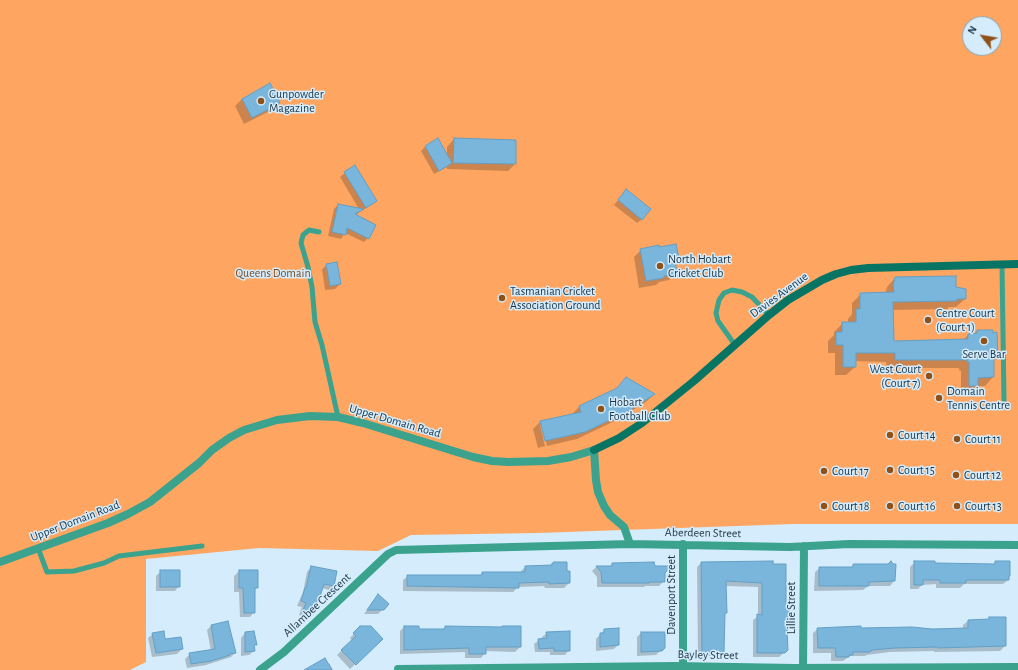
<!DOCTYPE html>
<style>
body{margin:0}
#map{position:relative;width:1018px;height:670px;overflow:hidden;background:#d4ecfc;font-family:"Alegreya Sans",sans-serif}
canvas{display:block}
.north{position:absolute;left:962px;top:16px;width:40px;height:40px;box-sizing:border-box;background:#d4ecfc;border:1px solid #8aa2b2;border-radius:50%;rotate:301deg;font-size:11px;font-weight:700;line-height:16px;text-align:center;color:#1b3444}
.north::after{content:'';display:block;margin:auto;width:14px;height:18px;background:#905118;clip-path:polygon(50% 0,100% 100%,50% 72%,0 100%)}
</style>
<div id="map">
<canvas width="1018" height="670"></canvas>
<div class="north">N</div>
</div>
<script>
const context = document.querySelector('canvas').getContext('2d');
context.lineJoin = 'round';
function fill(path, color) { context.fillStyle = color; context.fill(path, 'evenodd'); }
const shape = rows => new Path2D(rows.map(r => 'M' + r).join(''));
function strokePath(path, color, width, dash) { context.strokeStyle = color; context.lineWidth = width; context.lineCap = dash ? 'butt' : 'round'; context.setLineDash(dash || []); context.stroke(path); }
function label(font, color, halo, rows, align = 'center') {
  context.font = font + ' "Alegreya Sans",sans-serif'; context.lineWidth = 3; context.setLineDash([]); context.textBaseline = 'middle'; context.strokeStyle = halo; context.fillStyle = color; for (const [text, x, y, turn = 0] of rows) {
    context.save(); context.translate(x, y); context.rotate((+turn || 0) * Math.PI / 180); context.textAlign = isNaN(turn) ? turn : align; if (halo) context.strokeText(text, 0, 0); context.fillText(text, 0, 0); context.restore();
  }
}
const green = shape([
 [0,0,1018,0,1018,524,793,524,538,533,411,535,378,551,259,548,146,559,146,662,130,670,0,670],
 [970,24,994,24,994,48,970,48]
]);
const shadow = shape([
 [242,99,279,103,272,110,244,124,235,106],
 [454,139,515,164,508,171,447,169,447,167,434,174,421,151,425,147,437,140,447,157,447,147],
 [345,173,376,201,371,205,355,215,368,238,364,242,345,233,341,239,328,236,334,209,338,205,359,209,340,177],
 [622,195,642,219,637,223,614,205],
 [641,250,678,258,674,262,676,273,669,280,659,282,656,285,639,288,634,257],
 [327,265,340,284,335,289,325,290,322,269],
 [895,278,955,288,965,299,956,307,949,307,947,309,892,310,893,342,962,341,968,335,974,334,977,331,997,358,993,361,993,377,985,386,977,386,968,394,961,394,961,371,959,370,959,368,887,368,886,362,855,361,855,367,846,375,835,375,835,353,828,353,828,341,834,335,834,332,843,323,848,323,848,319,852,314,852,303,861,294,885,294,887,287],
 [616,390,654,394,647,401,619,419,577,439,547,446,542,425,540,425,545,446,538,448,533,429,541,421,572,414,579,407],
 [772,562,785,603,787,630,786,631,787,650,779,657,753,657,753,620,758,616,758,587,726,586,726,613,724,615,723,652,719,656,698,656,697,567,701,563],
 [915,562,934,564,993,565,995,562,1008,580,1003,584,964,584,960,588,936,588,936,584,922,585,918,589,910,589,910,567],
 [552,564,566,572,569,583,564,588,545,588,544,586,518,587,513,592,403,591,403,580,408,576,480,576,482,573,521,573,521,571,525,567,551,566],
 [612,564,654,567,664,572,664,581,659,586,645,586,644,587,597,587,597,577,592,571,596,567,609,567],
 [854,565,894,581,890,586,868,586,863,590,814,591,815,572,820,568,851,568],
 [311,567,333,585,329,590,322,588,316,608,306,617,299,615,302,607,297,606,303,592,307,572],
 [161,571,179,586,175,591,156,591,156,576],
 [239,571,257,587,254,591,254,612,250,617,240,617,239,592,234,592,234,576],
 [374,600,383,609,378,614,364,614],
 [989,618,1005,646,1000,651,934,652,934,651,890,652,866,655,865,656,850,656,843,661,831,661,831,653,813,653,813,633,818,629,932,630,963,629,963,625,968,621,987,620],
 [211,626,235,653,231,657,206,665,187,668,185,659,190,654,211,651,207,630],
 [360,627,382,639,350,669,337,655,352,641,350,638],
 [404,627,418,627,418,630,442,630,445,627,501,628,520,627,520,647,515,652,485,651,485,653,481,658,465,658,465,652,400,654,400,631],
 [604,630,618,645,614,649,596,651,596,639],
 [245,633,255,644,253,646,254,651,249,655,241,656,241,638],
 [547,633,569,650,565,655,550,655,550,652,535,652,534,644,539,640,542,640,542,637],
 [641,633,664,647,656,655,637,656,637,637],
 [153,634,164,641,182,649,177,654,152,657,148,638],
 [329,663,333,670,305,670,328,664]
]);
const building = shape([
 [270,83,280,103,252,118,242,99,270,83],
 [438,138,452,163,439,171,425,146,438,138],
 [454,138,516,140,516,164,453,163,454,138],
 [355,165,377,201,366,208,344,172,355,165],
 [626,189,651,209,642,220,618,200,626,189],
 [338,204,364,209,355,214,376,225,369,239,347,228,346,235,332,232,338,204],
 [676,244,679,258,675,259,677,274,664,276,664,278,646,281,640,249,659,245,659,247,676,244],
 [337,262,341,284,330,286,326,264,337,262],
 [956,276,956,287,966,289,966,299,957,299,957,301,893,302,894,341,968,339,968,334,977,333,977,330,993,330,993,333,997,332,998,358,994,358,994,377,978,378,978,386,969,386,969,362,967,362,967,360,895,360,895,353,856,353,856,367,843,367,843,345,836,345,836,332,842,332,842,322,856,322,856,309,860,309,860,293,894,292,893,285,895,277,956,276],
 [626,377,655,394,627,412,585,432,545,441,540,421,581,412,579,406,617,388,626,377],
 [773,561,773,564,786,564,786,602,789,602,788,630,787,630,788,650,785,653,757,653,757,614,762,615,762,583,726,581,727,613,725,613,724,652,702,652,701,562,773,561],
 [891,561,893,564,896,564,895,581,869,582,869,586,819,586,819,567,853,567,853,564,888,564,891,561],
 [914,561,935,561,935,563,995,564,995,561,1010,561,1010,576,1009,576,1009,580,966,580,966,583,940,583,940,580,923,580,923,585,914,585,914,561],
 [554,562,567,562,567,571,570,571,570,583,549,584,549,582,519,583,519,588,407,586,407,575,482,575,482,572,525,572,525,566,552,565,552,563,554,563,554,562],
 [654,562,655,566,671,566,665,573,665,582,649,582,649,583,602,583,601,572,596,566,612,566,612,563,654,562],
 [311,566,337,571,334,586,324,584,316,609,313,608,312,613,303,610,306,603,301,601,305,588,306,588,311,566],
 [160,570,180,570,180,587,160,587,160,570],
 [239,570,258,570,258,588,255,588,255,613,244,613,243,588,239,588,239,570],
 [378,594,389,604,384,610,367,610,378,594],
 [989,617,1006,617,1006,646,938,648,938,647,895,648,872,650,870,652,853,652,853,655,849,655,849,657,836,657,835,648,818,648,817,628,861,626,861,628,912,627,932,629,968,628,968,620,989,619,989,617],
 [228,621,236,653,229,654,230,655,211,661,191,664,189,653,215,649,211,625,228,621],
 [360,626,371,626,383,639,356,665,341,650,356,636,353,633,360,626],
 [404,626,419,626,419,629,445,629,445,626,502,627,502,626,521,626,521,647,486,647,486,654,469,654,469,648,404,650,404,626],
 [619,628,619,645,600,647,600,633,604,633,604,629,619,628],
 [164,631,165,639,181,637,183,649,156,653,152,633,164,631],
 [254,631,257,645,254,645,255,651,245,652,245,632,254,631],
 [570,631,570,651,554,651,554,648,539,649,538,639,547,638,546,632,570,631],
 [641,632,665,632,665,648,662,651,641,652,641,632],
 [325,658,332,670,304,670,325,658]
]);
const lane = shape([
 [319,232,309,230,303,235,301,243,308,267,312,287,315,322,322,345,338,417],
 [1002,265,1004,400],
 [735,345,718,321,716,313,719,300,724,293,732,290,742,292,752,297,769,315],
 [38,548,47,572,74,571,104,563,119,556,202,546]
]);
const street = shape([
 [683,544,683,670],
 [0,562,108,523,128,514,150,502,199,463,212,450,229,438,244,430,277,420,310,416,338,417,363,423,473,457,492,461,508,462,548,461,571,457,594,450,596,480,598,492,604,506,610,515,624,527,630,544],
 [398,669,674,666,794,668,1018,667],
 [260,670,284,652,388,554,396,550,630,544,790,547,849,544,1018,545],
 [803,670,804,546]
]);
const secondary = shape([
 [594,450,619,438,642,423,694,381,769,315,788,300,822,280,836,274,851,270,868,268,1018,264]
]);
const markers = [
 [261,101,4,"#905118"],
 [660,266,4,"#905118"],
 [502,298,4,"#905118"],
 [928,320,4,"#905118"],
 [984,341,4,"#905118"],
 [929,376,4,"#905118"],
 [939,398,4,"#905118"],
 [601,409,4,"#905118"],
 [890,435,4,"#905118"],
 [957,439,4,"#905118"],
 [890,470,4,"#905118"],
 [824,471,4,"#905118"],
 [956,475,4,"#905118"],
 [824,506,4,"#905118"],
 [890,506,4,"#905118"],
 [957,506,4,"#905118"]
];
const poiNames = [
 ["Gunpowder",269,94],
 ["Magazine",269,108],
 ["North Hobart",668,259],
 ["Cricket Club",668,273],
 ["Tasmanian Cricket",510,291],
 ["Association Ground",510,305],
 ["Centre Court",936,313],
 ["(Court 1)",936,327],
 ["Serve Bar",984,354,"center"],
 ["West Court",921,369,"right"],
 ["(Court 7)",921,383,"right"],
 ["Domain",947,391],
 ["Tennis Centre",947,405],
 ["Hobart",609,402],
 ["Football Club",609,416],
 ["Court 14",898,435],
 ["Court 11",965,439],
 ["Court 15",898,470],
 ["Court 17",832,471],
 ["Court 12",964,475],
 ["Court 18",832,506],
 ["Court 16",898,506],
 ["Court 13",965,506]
];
const parkNames = [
 ["Queens Domain",273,273]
];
const streetNames = [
 ["Davies Avenue",779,295,-36],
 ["Upper Domain Road",395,421,16],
 ["Upper Domain Road",75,521,-21],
 ["Aberdeen Street",703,533,1],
 ["Davenport Street",671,595,-90],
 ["Allambee Crescent",317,605,-43],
 ["Lillie Street",791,608,-90],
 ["Bayley Street",708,655,1]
];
fill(green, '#fea661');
fill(shadow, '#0003');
fill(building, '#7ab6dc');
strokePath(building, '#639fc4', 1);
strokePath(lane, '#3aa28d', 5);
strokePath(street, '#3aa28d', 8);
strokePath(secondary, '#087463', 8);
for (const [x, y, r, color] of markers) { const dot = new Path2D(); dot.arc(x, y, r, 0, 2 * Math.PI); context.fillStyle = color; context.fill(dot); strokePath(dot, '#d4ecfc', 1.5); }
label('12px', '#1b3444', '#d4ecfc', poiNames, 'left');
label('12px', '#764b28', '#d4ecfc', parkNames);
label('12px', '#1b3444', '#d4ecfc', streetNames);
</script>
